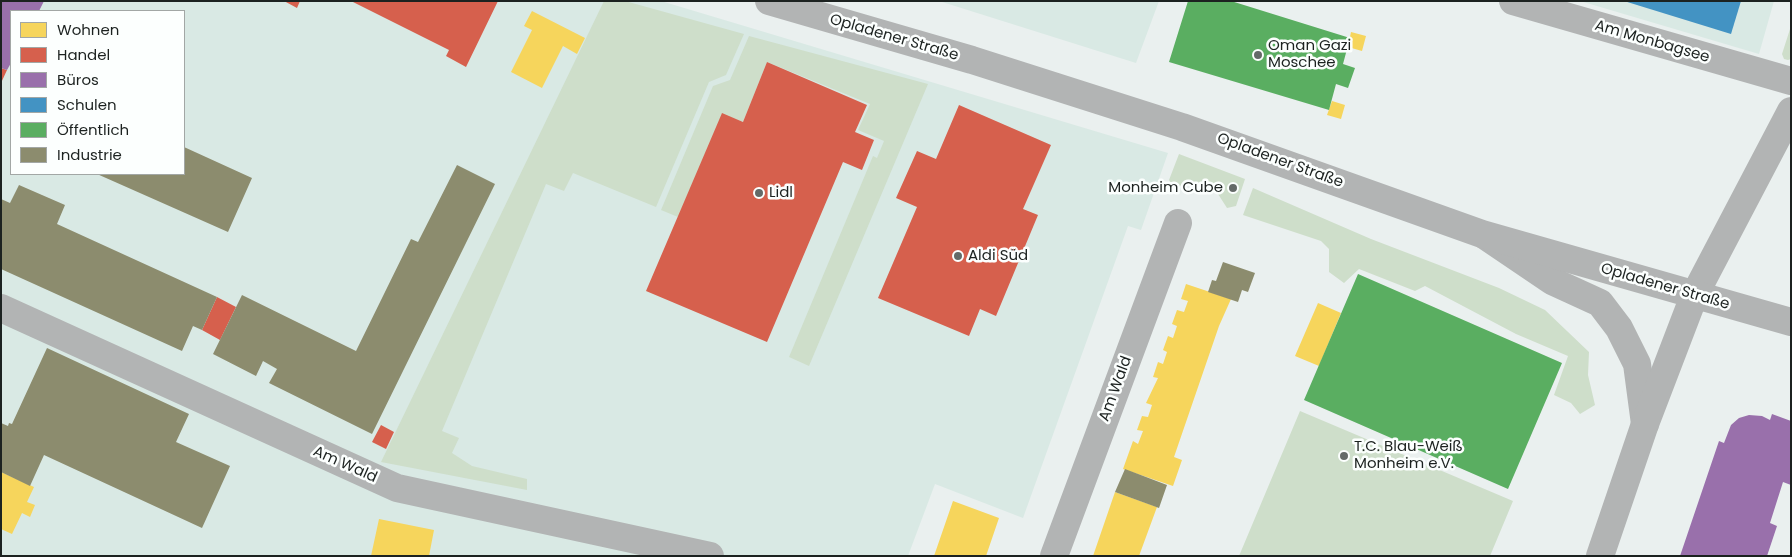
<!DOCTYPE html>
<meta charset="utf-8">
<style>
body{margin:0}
#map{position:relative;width:1792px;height:557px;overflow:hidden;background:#eaf0ef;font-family:Poppins,sans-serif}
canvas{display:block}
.frame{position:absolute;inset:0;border:2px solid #1c2220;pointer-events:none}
.legend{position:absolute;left:10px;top:10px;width:175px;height:165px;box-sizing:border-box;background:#fcfffe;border:1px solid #a2a7a5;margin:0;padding:6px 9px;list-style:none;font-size:15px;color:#1c2220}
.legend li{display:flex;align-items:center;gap:10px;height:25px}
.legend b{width:25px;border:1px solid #a2a7a5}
</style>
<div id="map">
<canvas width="1792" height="557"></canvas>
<div class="frame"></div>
<ul class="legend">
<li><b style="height:14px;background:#f6d55c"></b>Wohnen</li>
<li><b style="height:14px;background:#d6604d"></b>Handel</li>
<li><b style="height:14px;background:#9970ab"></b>Büros</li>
<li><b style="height:14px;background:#4393c3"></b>Schulen</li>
<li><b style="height:14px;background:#5aae61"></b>Öffentlich</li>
<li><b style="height:14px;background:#8c8c6e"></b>Industrie</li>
</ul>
</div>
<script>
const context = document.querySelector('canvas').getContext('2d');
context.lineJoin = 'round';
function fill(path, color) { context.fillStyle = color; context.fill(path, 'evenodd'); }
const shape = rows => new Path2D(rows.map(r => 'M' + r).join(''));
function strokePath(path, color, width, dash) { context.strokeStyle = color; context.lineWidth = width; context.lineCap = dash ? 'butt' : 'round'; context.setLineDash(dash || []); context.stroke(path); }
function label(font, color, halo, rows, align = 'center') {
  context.font = font + ' Poppins,sans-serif'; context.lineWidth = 5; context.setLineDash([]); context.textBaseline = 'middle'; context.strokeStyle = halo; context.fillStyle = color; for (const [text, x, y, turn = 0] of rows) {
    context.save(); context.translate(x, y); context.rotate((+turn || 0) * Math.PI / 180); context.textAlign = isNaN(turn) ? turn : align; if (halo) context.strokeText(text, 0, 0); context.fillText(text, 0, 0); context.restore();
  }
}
const built = shape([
 [1,1,661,1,1168,153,1141,230,1128,226,1023,518,935,484,908,556,1,556],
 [11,11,184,11,184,174,11,174],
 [939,1,1159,1,1136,63],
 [1580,1,1774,1,1759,54]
]);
const green = shape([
 [604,1,625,1,744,34,726,75,709,82,656,207,573,173,564,191,546,184,442,431,459,438,452,453,472,466,527,479,527,490,381,462],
 [1791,26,1791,59,1788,60,1784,59,1782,54],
 [749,36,928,84,809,366,789,357,873,156,877,158,884,141,858,130,870,104,767,62,743,122,722,114,678,217,661,210,713,86,730,80],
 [1179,154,1245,179,1236,206,1227,208,1218,194,1203,185,1188,183,1174,188,1169,180],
 [1253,188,1371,239,1499,288,1545,310,1589,352,1588,375,1595,405,1580,414,1571,403,1554,395,1568,356,1516,334,1425,286,1415,291,1359,269,1344,283,1329,272,1329,249,1321,241,1243,215],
 [1300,411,1513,501,1490,556,1239,556]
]);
const homes = shape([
 [532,11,585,38,577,54,563,46,542,88,511,72,532,30,524,26],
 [1351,32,1366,36,1362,51,1348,47],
 [1332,101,1345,105,1341,119,1327,115],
 [1186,284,1231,299,1219,326,1174,457,1182,460,1173,486,1123,469,1133,441,1138,444,1143,431,1137,430,1142,416,1148,417,1152,405,1146,403,1158,378,1153,377,1158,362,1163,364,1167,352,1163,350,1168,336,1173,338,1177,326,1172,324,1177,310,1184,312,1188,301,1181,299],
 [1318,303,1341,313,1319,366,1295,356],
 [1,472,34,487,27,502,35,505,30,517,22,513,12,534,1,529],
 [1115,492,1157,507,1139,556,1093,556],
 [953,501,999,518,986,556,934,556],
 [379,519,434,530,429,556,371,556]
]);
const shops = shape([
 [284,1,300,1,297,8],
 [351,1,498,1,466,67,446,56,449,50],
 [767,62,867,105,855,132,874,140,862,170,843,162,767,342,646,291,722,113,743,122],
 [1,68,7,70,1,83],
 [959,105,1051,145,1023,209,1038,215,996,316,980,309,969,336,878,298,917,207,896,198,917,151,936,159],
 [217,297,236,307,220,340,202,330],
 [381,425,394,432,386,449,372,442]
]);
const offices = shape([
 [1,1,44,1,39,11,11,11,11,63,7,70,1,68],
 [1772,414,1791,421,1791,485,1783,482,1770,523,1777,526,1767,556,1680,556,1719,441,1724,443,1731,425,1739,418,1749,415,1762,416,1770,420]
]);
const schools = shape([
 [1624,1,1741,1,1731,34]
]);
const public = shape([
 [1188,1,1231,1,1350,38,1343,64,1355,68,1348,88,1336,84,1329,110,1169,62],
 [1358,274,1562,363,1508,489,1304,400]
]);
const industry = shape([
 [184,147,252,178,228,232,97,174,184,174],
 [457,165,495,184,372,434,269,383,277,369,263,361,256,376,213,354,242,295,356,351,411,239,418,242],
 [19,185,65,205,57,224,217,297,202,330,193,326,182,351,1,269,1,199,10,203],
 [1223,262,1255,273,1248,292,1242,290,1238,302,1208,292,1212,280,1216,281],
 [47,348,189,414,176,442,230,466,202,528,44,455,30,486,1,472,1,423,8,426,9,423,12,424],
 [1125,469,1167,485,1159,508,1115,492]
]);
const minor = shape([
 [1513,1,1791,81],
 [1487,237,1552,281,1600,303,1619,328,1637,364,1645,424],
 [1694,296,1791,111],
 [1,308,397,488,710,556],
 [1054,556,1178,223]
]);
const tertiary = shape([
 [769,1,972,60,1182,127,1482,234,1791,322],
 [1600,556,1645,424,1694,296]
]);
const markers = [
 [1258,55,5,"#646a68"],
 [1233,188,5,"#646a68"],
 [759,193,5,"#646a68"],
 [958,256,5,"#646a68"],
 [1344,456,5,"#646a68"]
];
const streetNames = [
 ["Opladener Straße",894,38,16],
 ["Am Monbagsee",1652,42,16],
 ["Opladener Straße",1280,161,20],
 ["Opladener Straße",1665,287,16],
 ["Am Wald",1116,389,-70],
 ["Am Wald",345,465,24]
];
const poiNames = [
 ["Oman Gazi",1268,46],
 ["Moschee",1268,63],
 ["Monheim Cube",1223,188,"right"],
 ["Lidl",769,193],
 ["Aldi Süd",968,256],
 ["T.C. Blau-Weiß",1354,447],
 ["Monheim e.V.",1354,464]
];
fill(built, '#d9e9e4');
fill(green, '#cedeca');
fill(homes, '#f6d55c');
fill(shops, '#d6604d');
fill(offices, '#9970ab');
fill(schools, '#4393c3');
fill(public, '#5aae61');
fill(industry, '#8c8c6e');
strokePath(minor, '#b2b4b4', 28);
strokePath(tertiary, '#b2b4b4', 28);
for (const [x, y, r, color] of markers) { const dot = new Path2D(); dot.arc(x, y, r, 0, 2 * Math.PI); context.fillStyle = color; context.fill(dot); strokePath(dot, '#fcfffe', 2); }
label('15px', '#1c2220', '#fcfffe', streetNames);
label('15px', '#1c2220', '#fcfffe', poiNames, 'left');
</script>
